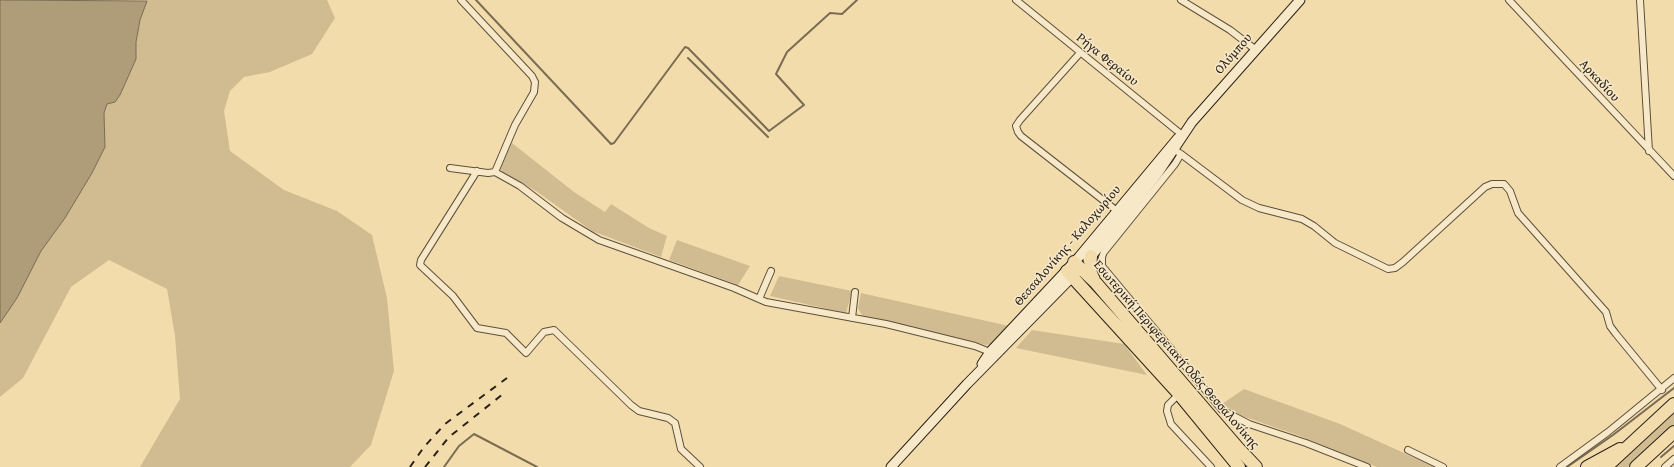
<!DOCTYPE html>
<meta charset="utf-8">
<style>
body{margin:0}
canvas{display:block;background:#f3dcab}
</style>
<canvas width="1674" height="467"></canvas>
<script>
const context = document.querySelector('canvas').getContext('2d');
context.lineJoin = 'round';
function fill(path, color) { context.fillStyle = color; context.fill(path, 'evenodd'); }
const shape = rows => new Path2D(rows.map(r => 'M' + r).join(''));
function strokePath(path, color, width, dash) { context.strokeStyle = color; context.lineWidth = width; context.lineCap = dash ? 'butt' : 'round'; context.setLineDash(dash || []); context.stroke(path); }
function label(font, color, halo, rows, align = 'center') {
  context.font = font + ' "Gentium Book Plus",serif'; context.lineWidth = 3; context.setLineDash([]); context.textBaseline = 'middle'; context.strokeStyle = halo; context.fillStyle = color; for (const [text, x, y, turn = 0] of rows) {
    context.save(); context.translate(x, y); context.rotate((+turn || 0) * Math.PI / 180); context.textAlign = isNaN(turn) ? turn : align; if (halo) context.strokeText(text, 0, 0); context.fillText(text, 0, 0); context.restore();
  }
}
const green = shape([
 [147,0,327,0,335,18,312,54,270,72,244,77,230,91,224,111,230,151,284,190,337,211,372,235,387,298,394,371,371,445,350,467,140,467,180,399,175,336,167,289,109,260,71,287,23,378,0,397,0,323,17,298,41,251,65,218,92,173,105,147,104,113,107,104,120,95,136,59,136,42,140,20],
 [512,143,574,192,605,212,611,204,649,228,667,236,661,257,592,231,536,191,502,172,500,166],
 [677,240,750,266,738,285,669,260],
 [779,276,852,291,846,313,770,296],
 [861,293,1009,326,995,344,986,345,863,317,858,308],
 [1032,330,1124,344,1147,375,1016,348],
 [1244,389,1340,424,1435,467,1377,467,1300,436,1242,416,1222,404],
 [1674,410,1674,425,1628,467,1612,467]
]);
const water = shape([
 [0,0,147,1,140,20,136,42,136,59,120,95,115,102,107,104,104,113,105,147,92,173,65,218,41,251,17,298,0,323,0,0]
]);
const stream = shape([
 [476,0,611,144,614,143,685,47,688,48,769,131,804,105,776,74,787,52,830,13,842,14,857,0],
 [688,58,768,137],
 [1661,457,1674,446],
 [444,467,459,446,474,434,537,467],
 [1567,467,1613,435,1674,388]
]);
const street = shape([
 [461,0,532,76,535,82,534,92,515,125,495,172],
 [1016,0,1181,134],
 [1181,0,1230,30,1256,50],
 [1509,0,1674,176],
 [1640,0,1649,151],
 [1080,53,1020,120,1016,126,1018,132,1021,136,1117,211],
 [1178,152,1181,154,1175,164,1104,252,1102,257,1102,266,1222,410,1249,424,1306,443,1367,467],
 [1181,154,1242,200,1259,208,1302,219,1314,226,1335,243,1388,269,1395,268,1403,262,1485,187,1492,184,1504,184,1510,191,1518,213,1606,312,1610,326,1616,334,1662,390],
 [450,168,488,173,495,172,520,186,562,218,599,240,734,288,766,302,886,324,975,346,990,352],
 [477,171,421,260,420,265,453,296,477,328,506,333,526,353,544,332,554,330,631,405,639,411,668,418,675,423,681,449,700,467],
 [759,299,771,271],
 [852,318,855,292],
 [1179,394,1168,405,1167,411,1171,424,1211,467],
 [1408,450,1443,467],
 [1560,467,1608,432,1674,378],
 [1665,467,1674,459]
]);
const secondary = shape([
 [1088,260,1124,217,1158,173,1192,122,1300,0],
 [982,364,990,352,1079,257,1178,138],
 [891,467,967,384,1076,273]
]);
const highway = shape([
 [1091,256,1090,271,1094,280],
 [1074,262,1096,283,1238,448,1256,467],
 [1067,271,1179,394,1239,467],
 [1587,467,1620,449],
 [1606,467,1674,404],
 [1636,467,1674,432]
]);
const rail = shape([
 [410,467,424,447,445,424,507,378],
 [425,467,449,437,503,394]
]);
const streetNames = [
 ["Ολύμπου",1234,54,-49],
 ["Ρήγα Φεραίου",1107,60,39],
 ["Αρκαδίου",1599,81,47],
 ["Θεσσαλονίκης - Καλοχωρίου",1068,246,-49],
 ["Εσωτερική Περιφερειακή Οδός Θεσσαλονίκης",1176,355,49]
];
fill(green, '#d1bc92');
fill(water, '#af9c79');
strokePath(water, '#7a6b53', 1);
strokePath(stream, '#7a6b53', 2);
strokePath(street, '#5c503e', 8);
strokePath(secondary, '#2a2119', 11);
strokePath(highway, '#2a2119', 14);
strokePath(street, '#f7e8c8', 6);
strokePath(secondary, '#f7e8c8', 9);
strokePath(highway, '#f3dcab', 12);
strokePath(rail, '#2a2119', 2, [7, 7]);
label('13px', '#2a2119', '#f7e8c8', streetNames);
</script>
